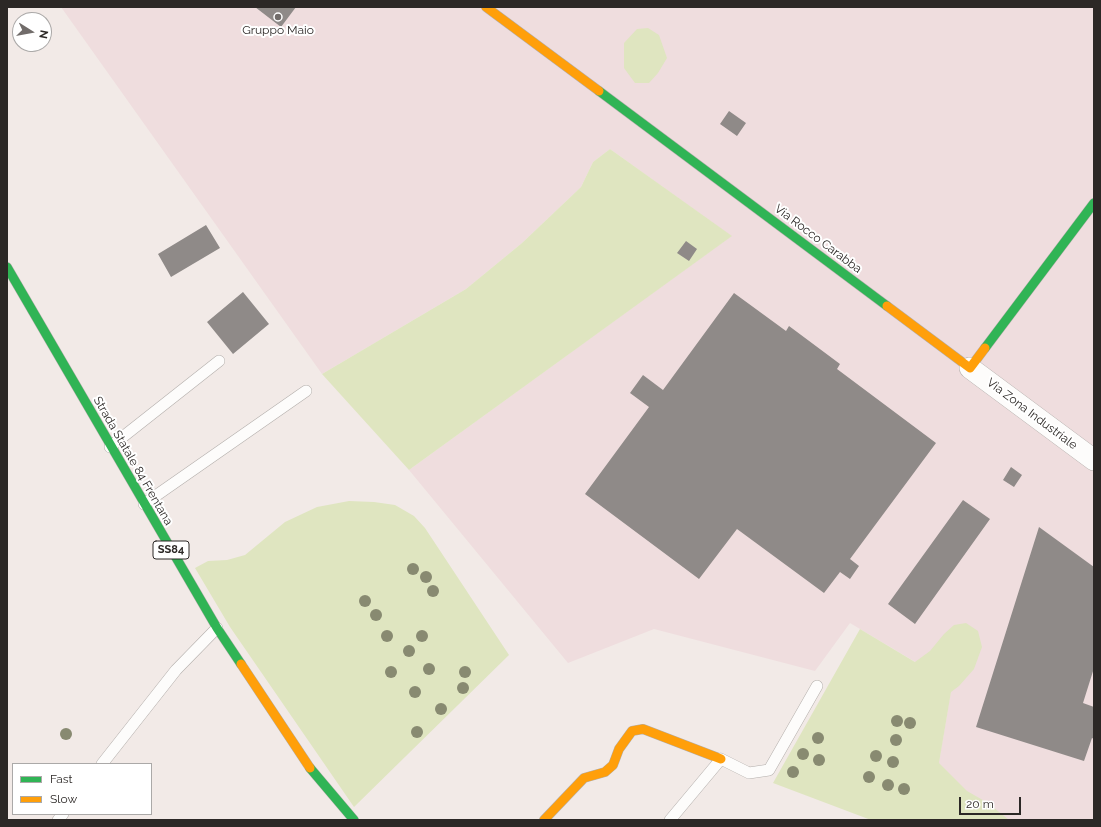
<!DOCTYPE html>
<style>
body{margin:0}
#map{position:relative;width:1101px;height:827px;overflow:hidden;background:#f2eae7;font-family:Raleway,sans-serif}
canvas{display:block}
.frame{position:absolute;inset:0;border:8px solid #2c2826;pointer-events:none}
.legend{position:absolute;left:12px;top:763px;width:140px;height:52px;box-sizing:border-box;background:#fff;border:1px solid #aba9a8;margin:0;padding:5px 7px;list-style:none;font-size:12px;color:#2c2826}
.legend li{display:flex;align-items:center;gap:8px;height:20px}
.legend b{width:20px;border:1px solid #aba9a8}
.north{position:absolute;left:12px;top:12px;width:40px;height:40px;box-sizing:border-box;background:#fff;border:1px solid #aba9a8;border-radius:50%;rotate:101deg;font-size:11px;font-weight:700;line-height:16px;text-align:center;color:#2c2826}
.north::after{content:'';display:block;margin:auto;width:14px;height:18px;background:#716c6a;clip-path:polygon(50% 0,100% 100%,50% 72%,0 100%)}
.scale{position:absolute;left:959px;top:797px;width:62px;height:18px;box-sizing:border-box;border:2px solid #2c2826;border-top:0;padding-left:5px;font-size:12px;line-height:14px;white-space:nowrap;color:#2c2826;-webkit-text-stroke:3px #fff;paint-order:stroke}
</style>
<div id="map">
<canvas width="1101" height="827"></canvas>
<div class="frame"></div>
<ul class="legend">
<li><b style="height:5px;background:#30b455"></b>Fast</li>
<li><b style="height:5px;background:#ff9f0a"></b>Slow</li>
</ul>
<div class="north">N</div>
<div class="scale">20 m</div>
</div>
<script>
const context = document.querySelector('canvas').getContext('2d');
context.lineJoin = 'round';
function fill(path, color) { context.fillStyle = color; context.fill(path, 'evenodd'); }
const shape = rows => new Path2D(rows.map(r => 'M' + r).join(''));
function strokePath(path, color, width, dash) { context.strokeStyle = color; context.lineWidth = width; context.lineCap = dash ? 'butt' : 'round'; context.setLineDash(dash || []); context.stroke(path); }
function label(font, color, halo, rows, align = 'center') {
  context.font = font + ' Raleway,sans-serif'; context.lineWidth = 4; context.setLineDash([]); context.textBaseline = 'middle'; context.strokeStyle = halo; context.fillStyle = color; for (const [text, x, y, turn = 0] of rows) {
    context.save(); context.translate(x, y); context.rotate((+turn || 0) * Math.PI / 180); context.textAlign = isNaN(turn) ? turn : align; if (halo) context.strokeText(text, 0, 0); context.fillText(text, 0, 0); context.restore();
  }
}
const industrial = shape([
 [61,7,1094,7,1094,820,977,820,933,798,952,684,850,623,815,671,654,629,568,663,409,470,731,236,610,149,593,162,581,187,522,243,466,289,322,374]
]);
const green = shape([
 [648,28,659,35,667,58,658,73,649,83,635,83,624,68,624,43,637,29],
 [610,149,732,236,409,470,322,374,466,289,522,243,581,187,593,162],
 [349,501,374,502,395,505,414,516,425,528,509,655,354,807,230,627,195,568,208,561,227,560,245,555,285,522,317,507],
 [966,623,978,631,982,647,974,669,959,686,951,692,939,763,967,791,988,803,1009,820,871,820,773,783,860,629,915,662,930,651,944,634,954,625]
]);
const building = shape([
 [255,7,296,7,281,27],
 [729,111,746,123,737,136,720,124],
 [206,225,220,248,171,277,158,254],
 [686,241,697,249,689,261,677,253],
 [243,292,269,324,233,354,207,322],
 [734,293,786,331,789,326,840,364,837,369,936,443,850,559,859,566,850,579,840,572,824,593,737,529,699,579,585,494,649,407,630,393,643,375,663,390],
 [1011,467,1022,475,1014,487,1003,480],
 [963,500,990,519,915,624,888,604],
 [1039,527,1094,567,1094,668,1083,703,1094,707,1094,739,1092,738,1084,761,976,727]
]);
const lane = shape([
 [110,447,219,361],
 [144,504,306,391],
 [102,764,176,670,217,628],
 [58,820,63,814],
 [670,820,721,759,749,773,769,770,817,686]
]);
const street = shape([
 [970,368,1094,460]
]);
const fast = shape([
 [599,91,887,306],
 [7,267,217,628,241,664],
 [985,348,1094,203],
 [310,768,354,820]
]);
const slow = shape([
 [486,7,599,91],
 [887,306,970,368,985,348],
 [241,664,310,768],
 [544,820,584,778,605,772,613,765,619,749,632,731,643,729,721,759]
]);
const trees = [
 [413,569],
 [426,577],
 [433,591],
 [365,601],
 [376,615],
 [387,636],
 [422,636],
 [409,651],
 [429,669],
 [391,672],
 [465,672],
 [463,688],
 [415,692],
 [441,709],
 [897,721],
 [910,723],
 [417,732],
 [66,734],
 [818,738],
 [896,740],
 [803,754],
 [876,756],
 [819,760],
 [893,762],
 [793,772],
 [869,777],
 [888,785],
 [904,789]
];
const markers = [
 [278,17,4,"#716c6a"]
];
const shields = [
 [171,550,36]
];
const shieldNames = [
 ["SS84",171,550]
];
const poiNames = [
 ["Gruppo Maio",278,30]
];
const streetNames = [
 ["Via Rocco Carabba",818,239,37],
 ["Via Zona Industriale",1032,414,37],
 ["Strada Statale 84 Frentana",133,461,60]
];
fill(industrial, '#efddde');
fill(green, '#dfe5c0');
fill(building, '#8f8a88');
strokePath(lane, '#b3aeab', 12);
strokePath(street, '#b3aeab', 22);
strokePath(fast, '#b3aeab', 10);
strokePath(slow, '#b3aeab', 10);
strokePath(lane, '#fdfcfb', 11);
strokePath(street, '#fdfcfb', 21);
strokePath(fast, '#30b455', 9);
strokePath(slow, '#ff9f0a', 9);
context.fillStyle = '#888a71';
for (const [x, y] of trees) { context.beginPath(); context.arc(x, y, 6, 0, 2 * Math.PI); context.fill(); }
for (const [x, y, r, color] of markers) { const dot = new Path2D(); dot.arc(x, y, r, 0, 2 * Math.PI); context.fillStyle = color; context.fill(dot); strokePath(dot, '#fff', 1.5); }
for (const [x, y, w] of shields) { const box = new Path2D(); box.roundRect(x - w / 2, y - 9, w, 18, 3); context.fillStyle = '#fff'; context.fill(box); strokePath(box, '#2c2826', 1); }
label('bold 11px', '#2c2826', null, shieldNames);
label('12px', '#2c2826', '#fff', poiNames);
label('12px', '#2c2826', '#fff', streetNames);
</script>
